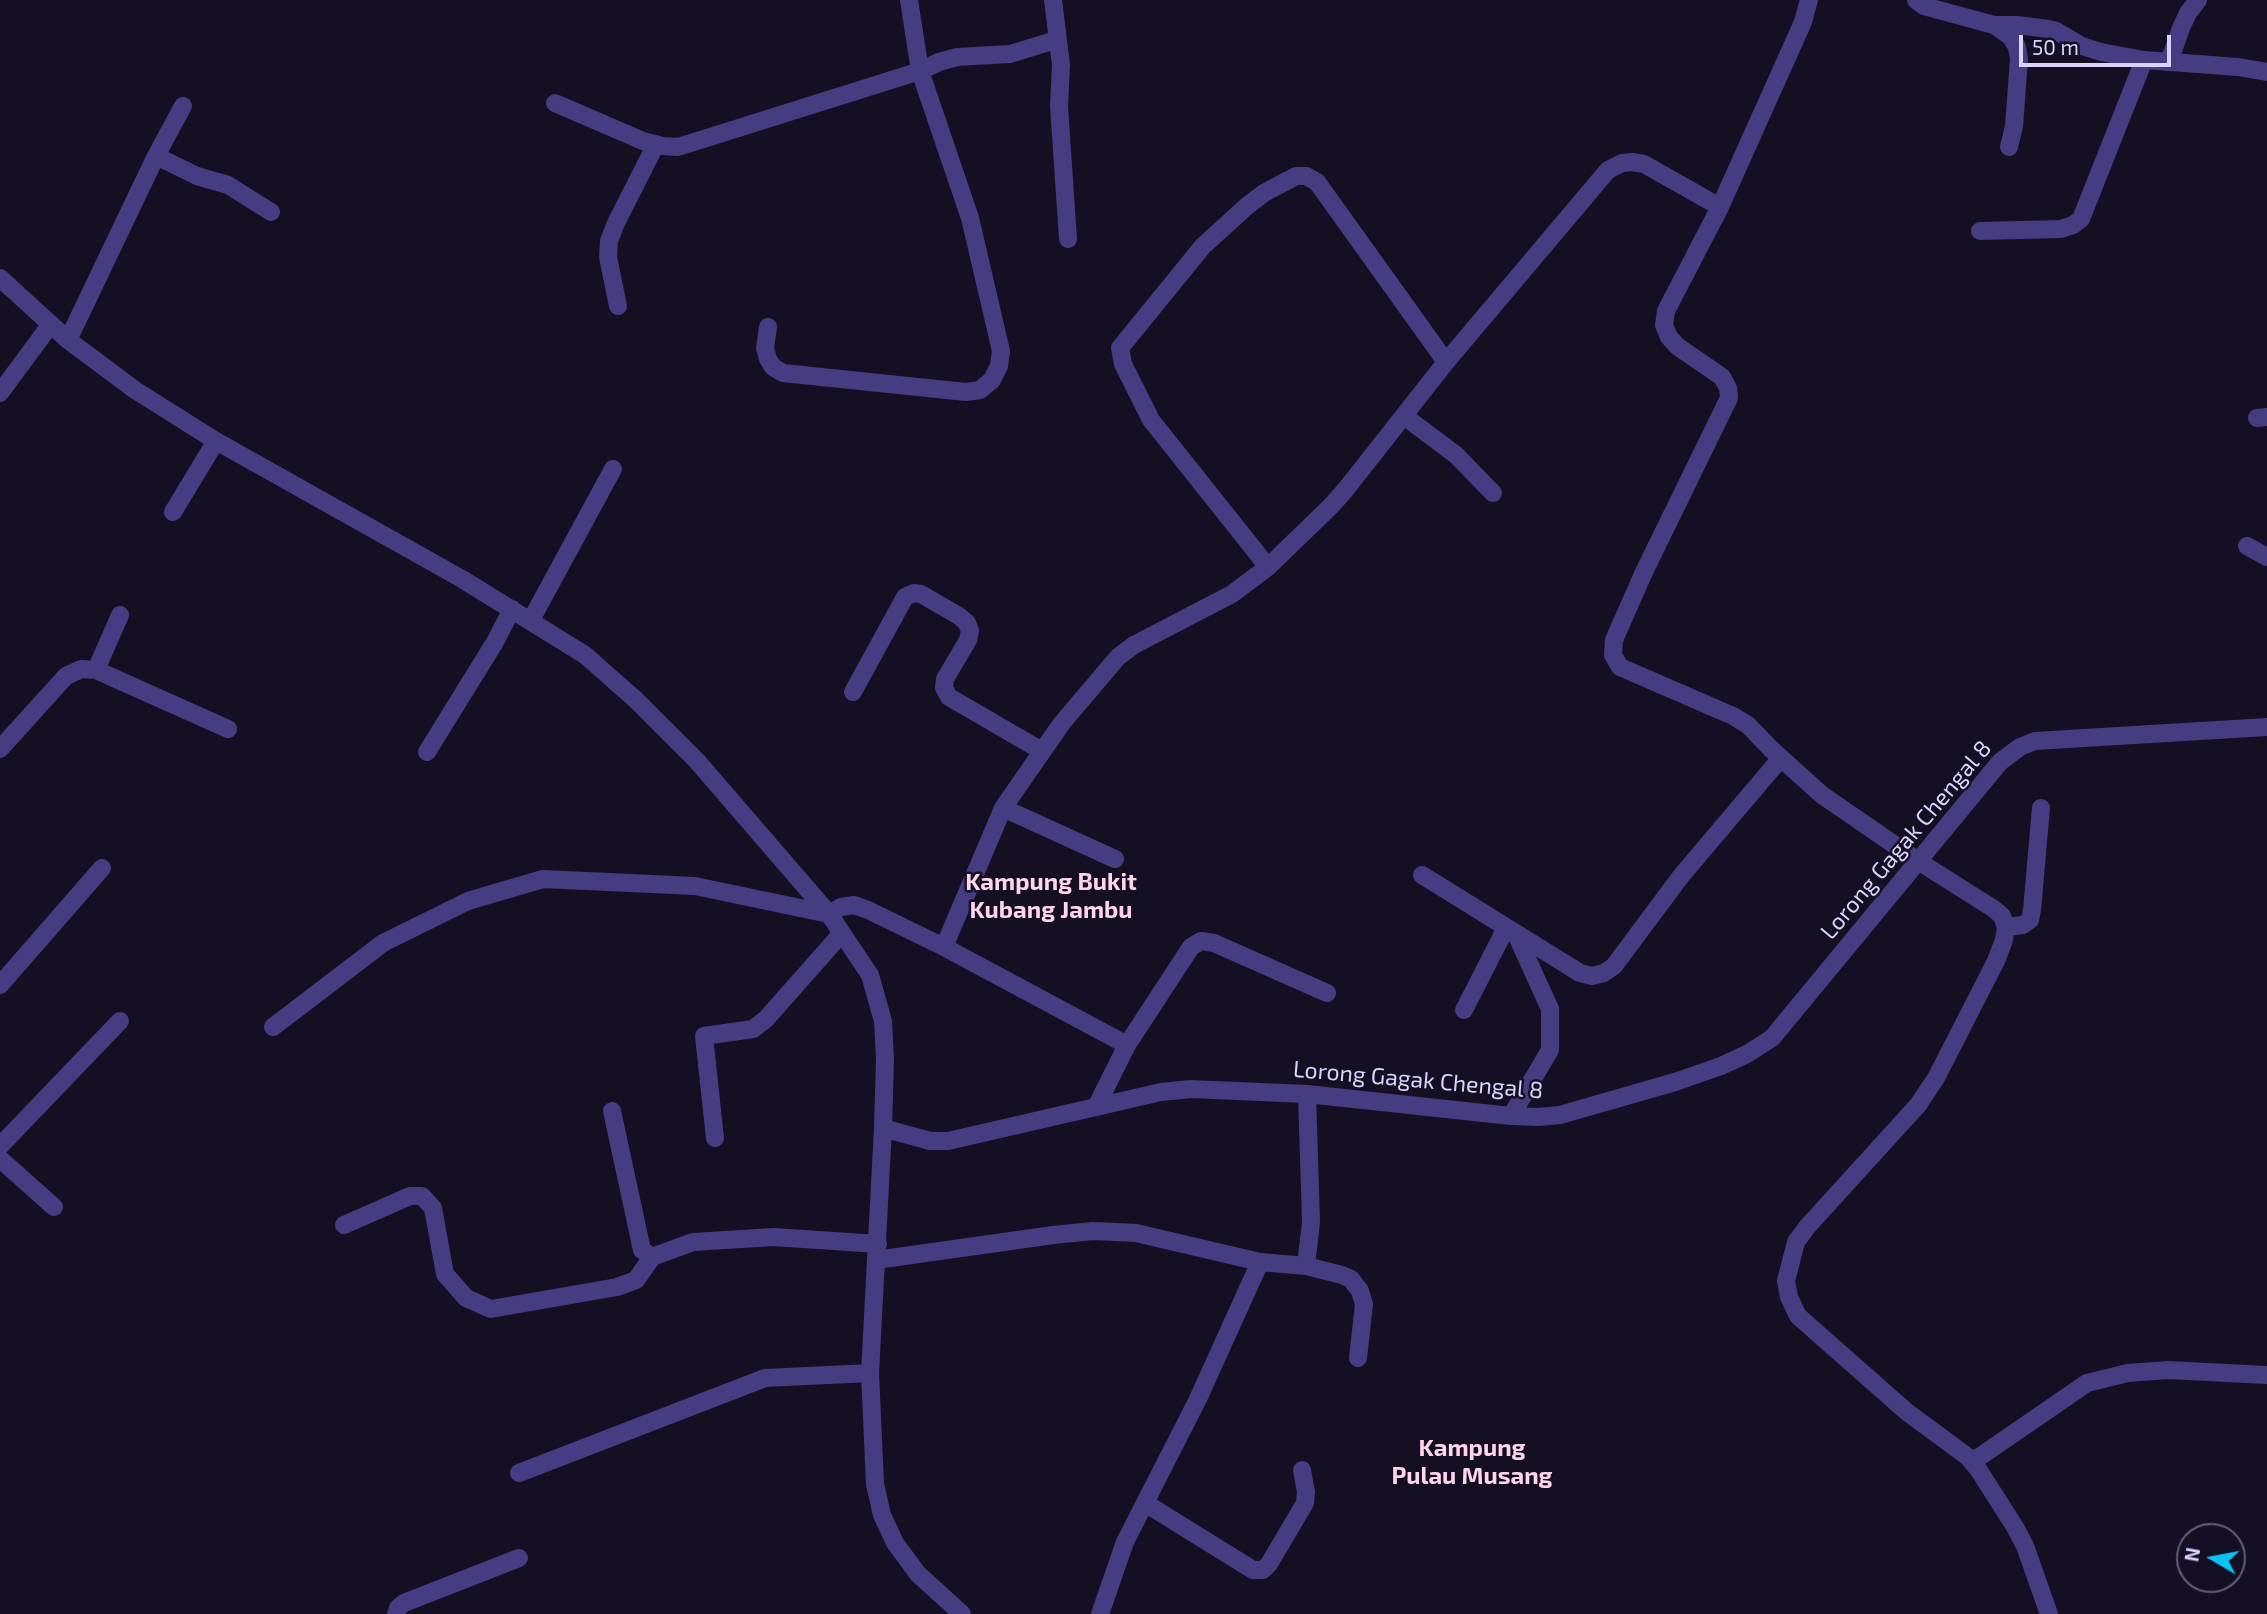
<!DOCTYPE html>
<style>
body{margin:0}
#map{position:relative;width:2267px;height:1614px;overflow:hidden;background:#150f23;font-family:"Exo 2",sans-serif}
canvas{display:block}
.north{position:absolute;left:2176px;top:1523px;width:70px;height:70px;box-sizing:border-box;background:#150f23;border:2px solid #655d7a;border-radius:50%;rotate:280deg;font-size:19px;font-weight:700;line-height:28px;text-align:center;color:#dcd3fd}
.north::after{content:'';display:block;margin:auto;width:24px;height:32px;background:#09c3f4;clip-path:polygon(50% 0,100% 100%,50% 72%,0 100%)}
.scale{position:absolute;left:2019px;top:35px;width:152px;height:32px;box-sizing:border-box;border:4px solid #dcd3fd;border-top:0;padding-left:9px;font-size:21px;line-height:24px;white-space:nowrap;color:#dcd3fd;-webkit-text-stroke:5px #150f23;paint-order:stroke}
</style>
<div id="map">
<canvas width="2267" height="1614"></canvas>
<div class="north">N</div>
<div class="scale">50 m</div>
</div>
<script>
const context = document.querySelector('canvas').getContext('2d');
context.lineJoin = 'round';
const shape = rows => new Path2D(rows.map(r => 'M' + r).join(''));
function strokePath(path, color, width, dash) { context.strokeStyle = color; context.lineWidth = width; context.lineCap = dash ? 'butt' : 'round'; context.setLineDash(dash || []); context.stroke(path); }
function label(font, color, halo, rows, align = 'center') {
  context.font = font + ' "Exo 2",sans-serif'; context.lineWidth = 5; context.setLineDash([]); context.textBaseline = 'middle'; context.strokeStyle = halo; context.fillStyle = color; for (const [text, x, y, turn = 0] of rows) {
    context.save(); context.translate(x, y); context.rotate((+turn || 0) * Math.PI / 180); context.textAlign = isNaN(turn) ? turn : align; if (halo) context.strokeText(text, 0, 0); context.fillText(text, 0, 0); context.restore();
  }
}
const minor = shape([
 [1053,0,1061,65,1059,106,1068,239],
 [1916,0,1924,6,1994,25,2011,37,2017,47,2019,59,2014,126,2009,147],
 [1994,25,2017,25,2048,29,2056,31,2082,46,2101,52,2144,60,2238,67,2267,72],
 [2169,62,2181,28,2188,13,2198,0],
 [555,103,643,141,662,146,678,147,920,71,939,62,957,57,1010,54,1056,40],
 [156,156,197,176,228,185,271,212],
 [1720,207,1666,311,1664,325,1669,337,1677,346,1722,377,1728,388,1729,398,1644,572,1614,640,1613,655,1620,667,1733,716,1748,725,1771,749,1822,795,1918,861,1994,909,2002,916,2006,927,2004,940,1996,961,1936,1078,1918,1105,1807,1227,1796,1242,1786,1281,1789,1297,1798,1316,1907,1412,1968,1457,1978,1469,2015,1527,2025,1546,2049,1614],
 [1980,231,2061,229,2073,225,2081,219,2144,60],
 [0,278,68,340,135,390,216,441,462,579,585,655,636,700,697,761,829,914,870,975,883,1021,885,1059,883,1128,870,1373,875,1484,882,1515,895,1543,918,1574,962,1614],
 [618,306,608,257,609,241,616,223,656,144],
 [768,327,765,348,768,359,773,367,783,373,966,392,980,390,992,380,999,366,1001,351,970,218,920,71,909,0],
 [68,340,156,156,183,106],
 [0,393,51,324],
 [1404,416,1456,455,1493,493],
 [2257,418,2267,417],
 [173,512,216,441],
 [2247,546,2267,557],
 [1268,567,1151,420,1123,364,1120,348,1203,246,1247,206,1264,193,1296,176,1306,176,1317,182,1446,362],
 [531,620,613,469],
 [96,670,120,615],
 [853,692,905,597,914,593,921,594,959,616,967,623,970,631,968,640,945,679,944,688,949,697,1042,751],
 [0,749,66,676,81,669,96,670,228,729],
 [427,752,495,642,512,609],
 [1003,808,1115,859],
 [1422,875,1580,973,1592,976,1604,973,1614,966,1681,876,1781,758],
 [2006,927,2023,925,2030,920,2032,910,2041,808],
 [944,947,1003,808,1062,723,1118,657,1134,645,1232,594,1268,567,1332,505,1346,489,1446,362,1608,170,1622,163,1632,162,1644,164,1720,207,1803,22,1809,0],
 [0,985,102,868],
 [1464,1010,1506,928],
 [273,1027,383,943,468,901,543,879,695,886,829,914,841,907,854,905,868,910,944,947,1127,1045],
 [1096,1107,1127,1045,1191,947,1201,941,1214,943,1327,993],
 [612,1111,642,1250,652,1257,693,1242,774,1237,878,1244],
 [1511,1116,1550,1050,1550,1009,1516,934],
 [883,1128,930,1141,948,1141,1161,1092,1191,1089,1307,1094,1511,1116,1539,1117,1560,1115,1675,1082,1721,1066,1747,1054,1772,1038,2000,762,2020,747,2035,741,2267,727],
 [715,1138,704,1036,753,1029,766,1019,842,933],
 [0,1146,120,1021],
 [0,1159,54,1207],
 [344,1225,410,1196,422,1196,433,1208,445,1274,466,1298,491,1309,617,1287,636,1280,652,1257],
 [876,1260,1053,1235,1093,1231,1136,1233,1260,1262,1306,1266,1311,1222,1307,1094],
 [1306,1266,1342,1275,1351,1279,1360,1291,1364,1304,1358,1358],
 [1972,1462,2087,1383,2128,1373,2168,1370,2267,1375],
 [519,1473,765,1378,870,1373],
 [1145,1503,1253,1570,1263,1570,1269,1564,1305,1503,1306,1492,1302,1470],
 [396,1614,398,1608,404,1603,519,1558],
 [1100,1614,1125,1542,1198,1399,1260,1262]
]);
const streetNames = [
 ["Lorong Gagak Chengal 8",1906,840,-50],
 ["Lorong Gagak Chengal 8",1418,1080,5]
];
const neighbourhoodNames = [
 ["Kampung Bukit",1051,882],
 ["Kubang Jambu",1051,910],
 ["Kampung",1472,1448],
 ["Pulau Musang",1472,1476]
];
strokePath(minor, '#463c81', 18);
label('23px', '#dcd3fd', '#150f23', streetNames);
label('bold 24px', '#fed5ea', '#150f23', neighbourhoodNames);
</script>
